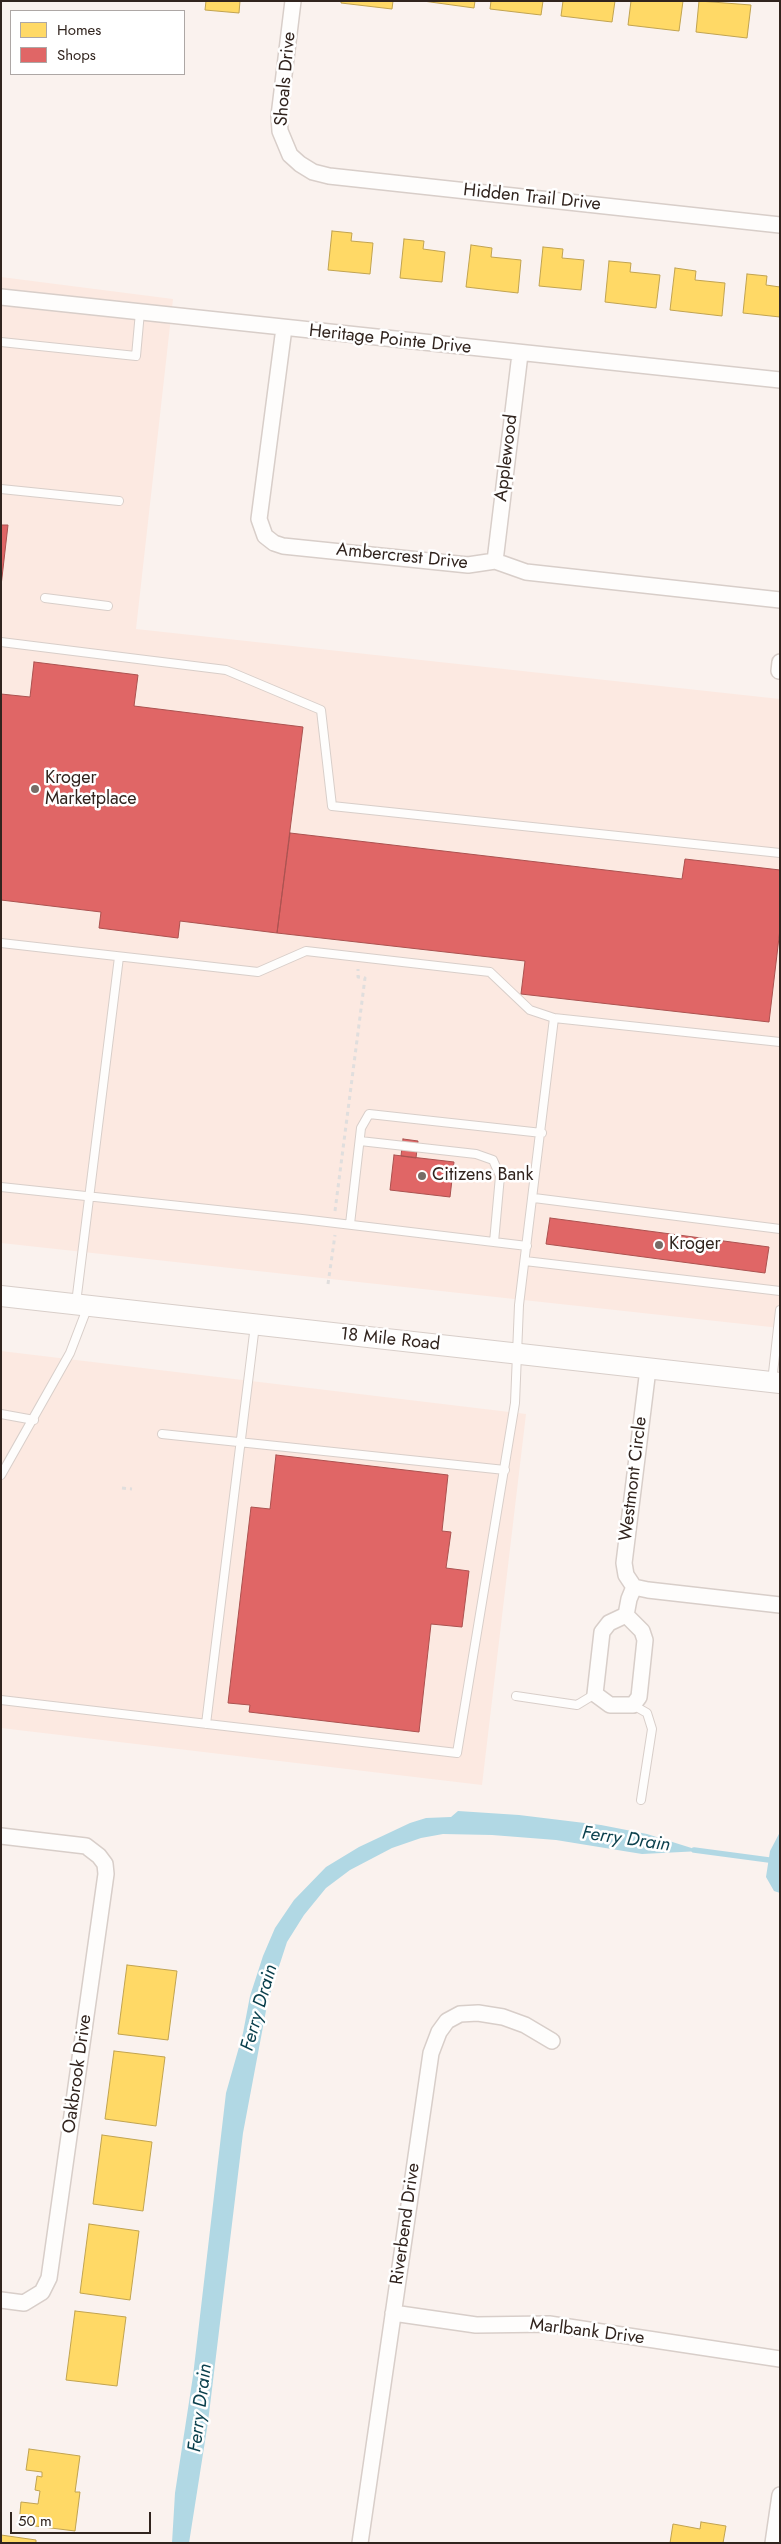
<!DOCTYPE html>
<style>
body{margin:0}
#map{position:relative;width:781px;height:2544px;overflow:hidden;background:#faf2ee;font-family:Jost,sans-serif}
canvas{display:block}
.frame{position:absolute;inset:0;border:2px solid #31241e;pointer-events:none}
.legend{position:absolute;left:10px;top:10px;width:175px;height:65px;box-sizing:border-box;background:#fff;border:1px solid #ada7a5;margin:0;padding:6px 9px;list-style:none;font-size:15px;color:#31241e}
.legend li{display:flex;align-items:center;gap:10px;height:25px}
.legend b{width:25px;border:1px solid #ada7a5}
.scale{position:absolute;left:10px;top:2512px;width:141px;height:22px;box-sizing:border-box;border:2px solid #31241e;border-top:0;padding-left:6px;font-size:15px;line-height:18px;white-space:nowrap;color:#31241e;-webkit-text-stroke:4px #fff;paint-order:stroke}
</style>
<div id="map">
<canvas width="781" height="2544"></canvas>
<div class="frame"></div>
<ul class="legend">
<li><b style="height:14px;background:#ffd966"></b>Homes</li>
<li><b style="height:14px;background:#e06666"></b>Shops</li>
</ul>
<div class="scale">50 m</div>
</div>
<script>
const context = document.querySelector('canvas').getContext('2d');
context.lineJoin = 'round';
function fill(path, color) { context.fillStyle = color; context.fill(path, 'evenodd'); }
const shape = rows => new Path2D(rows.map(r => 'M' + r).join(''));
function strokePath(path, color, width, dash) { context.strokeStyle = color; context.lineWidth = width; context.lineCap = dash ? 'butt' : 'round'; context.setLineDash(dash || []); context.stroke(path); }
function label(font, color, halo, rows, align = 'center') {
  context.font = font + ' Jost,sans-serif'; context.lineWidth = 5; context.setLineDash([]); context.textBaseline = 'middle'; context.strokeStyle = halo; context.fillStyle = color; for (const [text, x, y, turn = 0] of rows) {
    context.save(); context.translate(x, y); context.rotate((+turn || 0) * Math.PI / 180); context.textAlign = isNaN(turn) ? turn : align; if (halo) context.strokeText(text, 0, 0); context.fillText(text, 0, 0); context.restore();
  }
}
const built = shape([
 [1,277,173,299,136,629,780,699,780,1328,1,1243],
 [1,1351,526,1414,482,1785,1,1728]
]);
const water = shape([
 [458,1811,519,1815,601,1825,647,1834,701,1851,642,1854,556,1840,492,1835,443,1834,421,1838,392,1848,350,1870,326,1888,304,1915,287,1942,268,2000,243,2133,208,2422,189,2543,172,2543,175,2493,193,2376,226,2093,243,2033,250,1996,263,1956,275,1928,294,1900,326,1867,359,1847,410,1823,426,1818,451,1817],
 [780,1832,780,1893,774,1891,766,1877,770,1851]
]);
const homes = shape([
 [206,1,240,1,239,13,205,10,206,1],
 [341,1,393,1,392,9,341,3,341,1],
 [423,1,475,1,474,8,423,1],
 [491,1,543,1,541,15,490,9,491,1],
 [563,1,615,1,612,22,561,16,563,1],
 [631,1,683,1,679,31,628,25,631,1],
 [699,1,751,5,747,38,696,32,699,1],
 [332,231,352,233,351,241,373,243,370,274,328,270,332,231],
 [404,239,424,241,423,249,445,252,442,282,400,278,404,239],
 [471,245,492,248,491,257,521,260,518,293,466,287,471,245],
 [543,247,563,249,562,258,584,260,581,290,539,286,543,247],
 [609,261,631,263,630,272,660,275,656,308,605,302,609,261],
 [675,268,696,271,695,280,725,283,722,316,670,310,675,268],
 [747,274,767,276,766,285,780,287,780,317,743,313,747,274],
 [127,1965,177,1971,168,2040,118,2034,127,1965],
 [114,2051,165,2057,156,2126,105,2119,114,2051],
 [102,2135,152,2142,143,2211,93,2204,102,2135],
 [89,2224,139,2231,130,2300,80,2293,89,2224],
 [75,2311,126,2317,117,2386,66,2380,75,2311],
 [29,2449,80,2456,75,2492,80,2492,75,2531,19,2524,21,2502,38,2504,40,2491,35,2490,37,2476,42,2477,42,2472,26,2470,29,2449],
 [701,2522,726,2526,723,2543,670,2543,673,2524,700,2529,701,2522],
 [1,2535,36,2540,36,2543,1,2543,1,2535]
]);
const shops = shape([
 [1,525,8,525,1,586,1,525],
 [34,662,138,675,134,706,303,727,277,933,180,921,178,938,99,928,101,912,1,900,1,694,30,697,34,662],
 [290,833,682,879,685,859,780,870,780,929,769,1022,521,994,525,961,277,933,290,833],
 [403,1139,418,1141,416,1158,401,1156,403,1139],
 [394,1155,454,1162,450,1197,390,1190,394,1155],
 [550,1218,769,1247,765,1273,546,1244,550,1218],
 [276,1455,448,1475,442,1531,451,1532,446,1568,469,1571,462,1627,431,1624,419,1732,249,1712,250,1705,228,1703,251,1507,270,1509,276,1455]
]);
const stream = shape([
 [694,1850,769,1860]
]);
const path = shape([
 [335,1211,365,978,358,977,358,969],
 [328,1284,335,1235],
 [122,1488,132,1489]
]);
const service = shape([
 [1,342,136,356,140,312],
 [1,489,119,501],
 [45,598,108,606],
 [1,642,226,670,321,710,332,806,780,853],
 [1,943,258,972,306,951,490,972,530,1010,554,1018,519,1305,515,1403,457,1753,1,1700],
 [554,1018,780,1042],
 [360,1141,476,1154,493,1160,500,1176,494,1242],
 [1,1187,302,1219,527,1246],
 [534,1198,780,1229],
 [350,1224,361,1128,369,1114,542,1133],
 [525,1261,780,1291],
 [76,1303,119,957],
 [772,1382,780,1310],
 [1,1414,34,1420],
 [162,1434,505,1470],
 [1,1475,70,1353,88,1306],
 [516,1696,577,1705,595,1694],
 [633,1705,647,1713,652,1729,641,1800],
 [206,1724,255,1325]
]);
const minor = shape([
 [293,1,279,116,280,131,290,155,300,164,313,172,329,176,780,225],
 [1,297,780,380],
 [284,328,259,519,265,536,274,543,283,546,468,565,495,561,526,572,780,600],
 [495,561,520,354],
 [779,671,780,662],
 [648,1369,624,1563,626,1575,634,1587,648,1590,780,1605],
 [626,1615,642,1631,645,1640,639,1697,633,1705,610,1705,595,1694,602,1632,609,1623,626,1615,629,1599,634,1587],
 [1,1836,86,1846,99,1856,105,1864,106,1874,49,2278,42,2292,24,2303,1,2300],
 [393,2313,476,2325,549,2324,780,2359],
 [360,2543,431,2053,439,2032,447,2021,460,2014,478,2013,503,2017,525,2025,552,2041],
 [773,2543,780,2495]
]);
const secondary = shape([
 [1,1296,780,1383]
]);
const markers = [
 [35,789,5,"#776c67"],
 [422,1176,5,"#776c67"],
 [659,1245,5,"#776c67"]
];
const streetNames = [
 ["Shoals Drive",286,79,-85],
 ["Hidden Trail Drive",532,198,6],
 ["Heritage Pointe Drive",390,340,6],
 ["Applewood",507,458,-83],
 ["Ambercrest Drive",402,557,6],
 ["18 Mile Road",390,1340,6],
 ["Westmont Circle",634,1479,-83],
 ["Oakbrook Drive",78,2074,-82],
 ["Riverbend Drive",406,2224,-82],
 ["Marlbank Drive",587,2332,7]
];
const poiNames = [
 ["Kroger",45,779],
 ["Marketplace",45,800],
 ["Citizens Bank",432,1176],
 ["Kroger",669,1245]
];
const waterNames = [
 ["Ferry Drain",626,1840,8],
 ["Ferry Drain",260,2008,-74],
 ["Ferry Drain",201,2408,-83]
];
fill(built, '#fce9e1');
fill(water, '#b1d8e4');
fill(homes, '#ffd966');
strokePath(homes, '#c1a350', 1);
fill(shops, '#e06666');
strokePath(shops, '#ac5250', 1);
strokePath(stream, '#b1d8e4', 5.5);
strokePath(service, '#d8cec9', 10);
strokePath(minor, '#d8cec9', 18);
strokePath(secondary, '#d8cec9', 22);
strokePath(path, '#e0dedd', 3, [4, 4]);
strokePath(service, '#fefdfc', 8);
strokePath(minor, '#fefdfc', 15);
strokePath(secondary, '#fefdfc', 20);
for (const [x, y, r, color] of markers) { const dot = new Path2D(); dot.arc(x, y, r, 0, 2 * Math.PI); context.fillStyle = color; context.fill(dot); strokePath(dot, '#fff', 2); }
label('18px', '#31241e', '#fff', streetNames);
label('18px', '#31241e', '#fff', poiNames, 'left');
label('italic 19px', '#093f4c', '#fff', waterNames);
</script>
